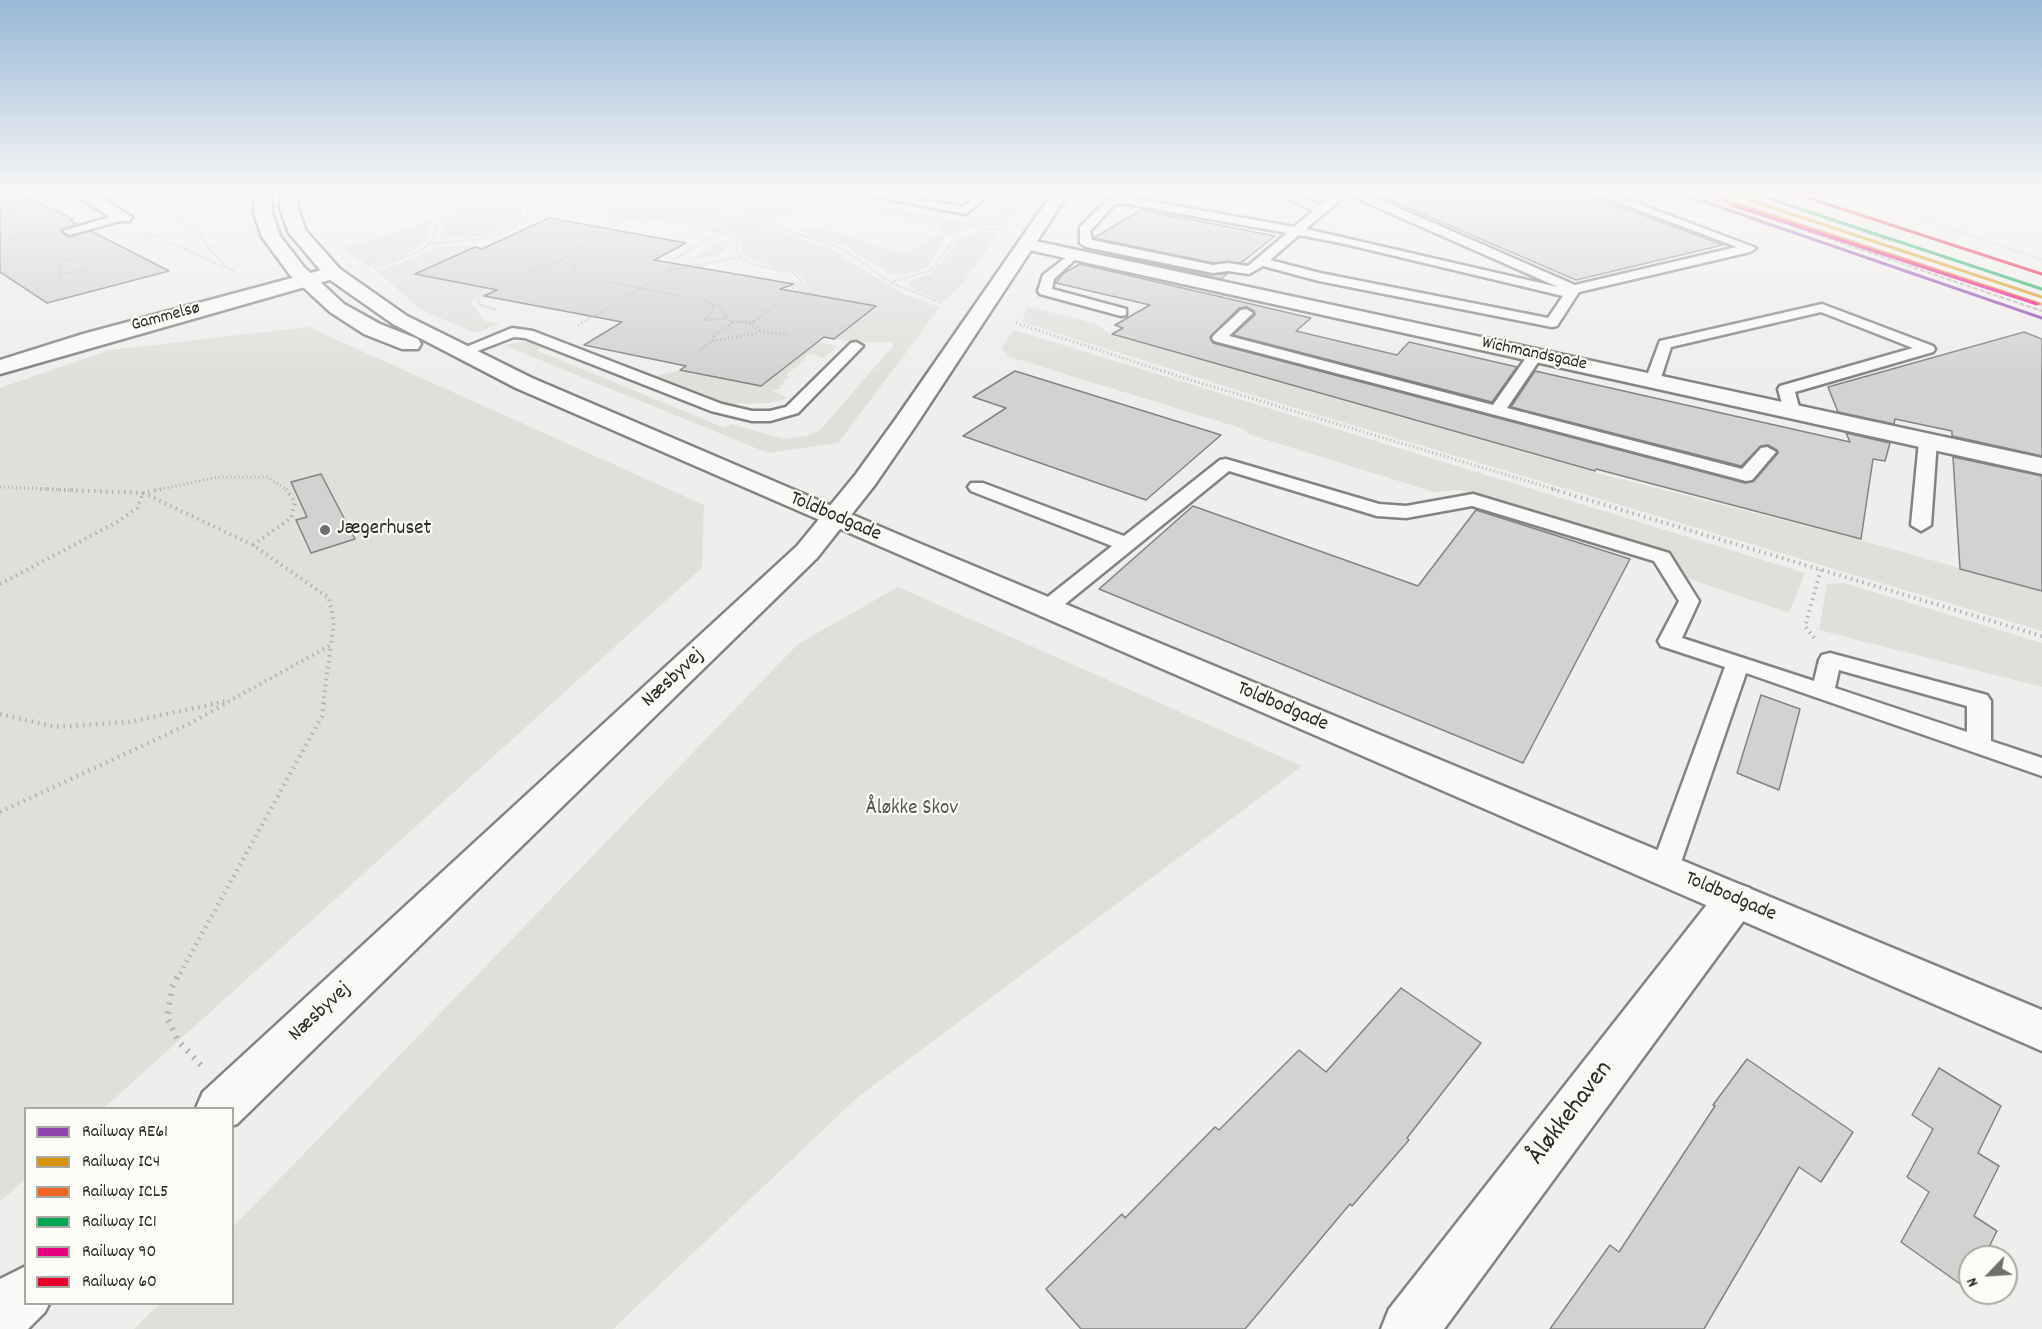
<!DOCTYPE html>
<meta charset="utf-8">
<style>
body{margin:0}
#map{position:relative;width:2042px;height:1329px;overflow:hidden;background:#efeeec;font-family:Dekko,sans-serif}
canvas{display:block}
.legend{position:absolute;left:24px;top:1107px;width:210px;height:198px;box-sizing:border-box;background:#fdfcf7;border:2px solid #a9a8a5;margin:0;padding:8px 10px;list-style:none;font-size:18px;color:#2b2b2b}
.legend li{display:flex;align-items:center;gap:12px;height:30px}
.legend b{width:30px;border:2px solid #a9a8a5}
.north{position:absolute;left:1958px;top:1245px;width:60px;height:60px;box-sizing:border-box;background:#fdfcf7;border:2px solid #a9a8a5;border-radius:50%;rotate:245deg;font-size:16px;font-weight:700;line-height:24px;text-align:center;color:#2b2b2b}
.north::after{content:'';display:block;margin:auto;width:21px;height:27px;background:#706f6f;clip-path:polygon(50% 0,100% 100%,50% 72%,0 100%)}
</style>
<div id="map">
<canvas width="2042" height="1329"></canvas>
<ul class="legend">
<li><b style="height:8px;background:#8e44ad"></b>Railway RE61</li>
<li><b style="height:8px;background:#d89406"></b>Railway IC4</li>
<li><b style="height:8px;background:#f26522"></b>Railway ICL5</li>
<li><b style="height:8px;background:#00a651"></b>Railway IC1</li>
<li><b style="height:8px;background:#e5007d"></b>Railway 90</li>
<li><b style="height:8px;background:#e4002b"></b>Railway 60</li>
</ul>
<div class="north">N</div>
</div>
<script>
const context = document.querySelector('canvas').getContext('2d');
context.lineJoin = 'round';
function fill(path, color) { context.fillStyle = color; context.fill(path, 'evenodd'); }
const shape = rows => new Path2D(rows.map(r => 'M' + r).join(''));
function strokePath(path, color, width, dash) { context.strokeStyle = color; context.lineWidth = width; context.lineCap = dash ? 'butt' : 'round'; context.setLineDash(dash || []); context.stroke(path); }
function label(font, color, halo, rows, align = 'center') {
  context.font = font + ' Dekko,sans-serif'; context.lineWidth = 4.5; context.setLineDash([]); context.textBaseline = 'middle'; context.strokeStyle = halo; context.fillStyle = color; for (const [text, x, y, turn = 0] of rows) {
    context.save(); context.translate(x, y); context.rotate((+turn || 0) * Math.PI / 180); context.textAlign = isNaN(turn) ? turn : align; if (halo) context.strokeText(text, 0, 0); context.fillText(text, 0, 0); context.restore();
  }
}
const green = shape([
 [568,191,610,191,664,197,734,218,713,227,674,217,625,218,616,216,592,201,566,193],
 [703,191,801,191,964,222,976,215,991,217,1016,191,1031,191,1007,223,956,231,944,239,927,268,902,275,889,274,845,246,798,230,810,225,906,254,941,233,941,227,824,199,772,221,718,206,745,199,743,196,733,195,723,200,705,202,688,197],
 [528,193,536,193,546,197,523,207,514,223,505,228,481,236,442,239,441,232,450,217,487,203],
 [433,220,425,242,403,256,386,262,367,266,345,248],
 [743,220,831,249,903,294,940,307,838,443,768,453,503,345,530,341,544,346,536,350,725,428,732,424,784,439,807,436,820,430,893,346,891,342,857,342,834,339,875,306,793,292,805,282,801,275,749,259,742,254,741,245,744,239,737,233,720,229],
 [987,230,999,233,960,287,943,301,915,290,908,284,912,280,933,273,960,237],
 [723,240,728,240,728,246,718,255,688,261],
 [457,245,475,247,416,274,487,288,471,301,485,321,500,324,475,333,421,310,377,271,416,258,433,248],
 [1027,306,1096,324,1111,335,1597,473,1849,537,2042,591,2042,631,1285,405,1022,322],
 [308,327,704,505,702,568,104,1108,26,1108,25,1179,0,1202,0,388,110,350],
 [1014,330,1805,573,1789,613,1687,578,1668,555,1460,490,1434,492,1248,434,1244,429,1010,357,1001,348],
 [818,342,837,346,824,358,810,354,804,357,806,359,786,375,790,377,782,381,785,383,778,386,781,388,773,391,788,398,770,403,729,404,657,376,680,370,761,386],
 [1844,583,2042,643,2042,687,1819,630,1827,584],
 [898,587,1302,766,859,1096,613,1329,134,1329,159,1304,232,1304,233,1227,798,644]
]);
const building = shape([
 [0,191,14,191,73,219,69,220,77,224,61,230,68,237,91,231,169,271,47,303,0,272,0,191],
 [1369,191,1577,191,1723,245,1576,280,1369,191],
 [1141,210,1275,236,1241,263,1213,263,1094,238,1141,210],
 [549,218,686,243,654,260,794,284,780,289,876,306,834,339,824,337,761,386,680,370,686,366,584,345,622,322,484,296,497,290,415,274,475,247,482,249,549,218],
 [1099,252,1213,275,1228,273,1221,279,1099,252],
 [1080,264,1311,318,1296,331,1397,355,1409,342,1517,367,1492,402,1233,335,1255,315,1254,311,1247,307,1239,308,1210,337,1213,343,1745,483,1754,481,1778,453,1777,450,1768,445,1761,446,1741,466,1511,407,1535,371,1850,442,1846,433,1890,443,1885,461,1873,459,1861,539,1596,469,1595,471,1112,334,1123,328,1115,325,1150,305,1056,283,1064,273,1080,264],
 [2024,332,2042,339,2042,456,1952,436,1952,431,1895,419,1894,424,1838,412,1828,387,2024,332],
 [1015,371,1221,435,1146,500,963,436,1006,408,973,397,1015,371],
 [1953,457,2042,476,2042,591,1960,569,1953,457],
 [321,474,355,539,311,553,296,520,307,517,291,482,321,474],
 [1193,506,1418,586,1476,510,1630,559,1523,763,1099,589,1193,506],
 [1761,695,1800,709,1779,790,1737,773,1761,695],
 [1401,988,1481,1043,1407,1138,1409,1140,1352,1206,1350,1204,1245,1329,1081,1329,1046,1289,1122,1214,1125,1218,1215,1127,1219,1130,1299,1050,1326,1072,1401,988],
 [1747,1059,1853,1132,1821,1182,1799,1167,1704,1329,1550,1329,1610,1245,1619,1252,1715,1106,1713,1105,1747,1059],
 [1939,1068,2001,1106,1978,1153,1999,1166,1974,1216,1997,1231,1984,1257,1970,1257,1970,1291,1901,1242,1929,1192,1907,1177,1933,1129,1912,1115,1939,1068]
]);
const pathFar4 = shape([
 [555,191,557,197],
 [636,191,684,200,828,243,850,254,891,283,942,303],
 [1845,191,2042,260],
 [0,206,47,194],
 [706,206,743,196],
 [0,213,13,215,16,219],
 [151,213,163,212,195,229,220,261,234,272],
 [608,229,624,221],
 [982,229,1002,229],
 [714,230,743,217],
 [146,232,224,267],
 [720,232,673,260,668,271,740,257],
 [0,241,43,233],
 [136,241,155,237],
 [430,244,489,238,517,226,527,218,527,209,532,205,557,197,568,197,615,219,665,218,730,234,738,239,736,248,740,257,751,264,793,273,799,278,802,282,790,290],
 [27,246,29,237],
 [560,261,574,265,574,274,582,277],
 [375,267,422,251,433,238,439,221,451,213,524,191],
 [59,274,87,271,95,274],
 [518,276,560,261,588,240],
 [64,281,57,276,64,260,76,258],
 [606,281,683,297],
 [892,282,932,270,957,235],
 [491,290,479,296,478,304,497,310],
 [626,296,651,282],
 [704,301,721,307,729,321,749,323],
 [713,304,712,311,705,320,726,319],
 [582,323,607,308],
 [752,323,777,304]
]);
const pathFar3 = shape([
 [733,321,751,323],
 [754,321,750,324,761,331],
 [1016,323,1184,378,1557,490],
 [578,325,584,321],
 [713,341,714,334,731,325,732,321],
 [699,350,713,341,762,332,788,334],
 [0,487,76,490],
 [156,490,218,477,267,477,287,490]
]);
const pathFar2 = shape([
 [40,489,143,493,163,489],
 [1552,489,2042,636],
 [143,493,253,545,329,598,334,622,331,645,224,704],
 [253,545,291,518,295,502,286,489],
 [0,584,117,522,137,508,143,493],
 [1814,638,1805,626,1821,569],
 [211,704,227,701],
 [323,704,331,645]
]);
const pathFar1 = shape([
 [0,714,55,727,129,722,218,703],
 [0,812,185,726,227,703],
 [177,979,322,716,324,703]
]);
const path = shape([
 [177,977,172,987,167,1018,179,1042,202,1066]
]);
const service = shape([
 [108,191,125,191,95,203,89,200,108,191],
 [845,191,872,191,964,207,981,191,993,191,966,214,845,191],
 [1275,191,1290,191,1320,205,1336,191,1360,191,1575,285,1737,247,1588,191,1605,191,1756,248,1750,252,1579,292,1557,326,1552,327,1319,281,1263,266,1249,274,1228,271,1213,273,1086,247,1080,243,1080,227,1106,201,1121,196,1294,227,1313,211,1275,191],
 [1347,194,1558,287,1306,229,1347,194],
 [1122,203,1287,233,1248,266,1228,263,1213,265,1092,240,1090,231,1114,205,1122,203],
 [1299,235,1345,244,1563,296,1548,318,1320,273,1270,260,1299,235],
 [123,213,129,217,127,219,69,235,63,231,123,213],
 [1073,252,1079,256,1054,279,1052,289,1126,309,1126,315,1121,316,1040,294,1038,291,1043,275,1073,252],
 [1822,304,1933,346,1935,349,1933,352,1795,392,1800,411,1792,416,1784,411,1778,389,1780,386,1913,348,1821,312,1671,347,1659,384,1653,386,1645,381,1660,341,1822,304],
 [1246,309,1253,313,1229,336,1493,405,1530,352,1540,352,1543,355,1507,408,1742,469,1761,448,1767,447,1776,452,1752,480,1746,481,1214,341,1212,338,1214,335,1241,310,1246,309],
 [512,328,533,331,722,404,752,411,770,411,786,407,851,343,856,342,863,346,798,413,770,421,752,421,711,411,525,338,514,337,462,357,454,352,512,328],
 [1928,436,1937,441,1931,525,1921,531,1911,525,1919,441,1928,436],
 [1226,459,1379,504,1406,506,1473,494,1669,553,1699,601,1682,638,1814,681,1819,660,1822,655,1830,653,1987,695,1991,701,1991,741,2042,758,2042,776,1746,673,1678,871,1674,879,1664,882,1654,879,1650,871,1725,667,1661,646,1658,641,1679,601,1654,561,1472,506,1406,518,1377,516,1229,471,1054,613,1047,614,1040,613,1036,608,1040,603,1112,546,971,491,968,487,971,483,983,483,1124,536,1220,460,1226,459],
 [1839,670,1967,706,1967,732,1835,688,1839,670]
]);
const minor = shape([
 [68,191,89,191,132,217,129,221,117,221,68,191],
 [1026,239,2042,458,2042,474,1020,248,1017,244,1026,239],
 [1735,883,1750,888,1756,900,1750,912,1444,1329,1381,1329,1389,1309,1720,888,1735,883]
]);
const tertiary = shape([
 [1054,191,1070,191,916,425,874,486,817,558,237,1124,232,1126,232,1108,196,1108,203,1092,797,546,856,474,895,420,1054,191],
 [333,267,343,273,340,277,0,374,0,360,83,334,333,267],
 [26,1266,26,1304,49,1304,45,1312,28,1329,0,1329,0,1279,26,1266]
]);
const secondary = shape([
 [256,191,272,191,272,213,280,236,304,267,344,304,380,324,418,339,421,344,418,349,402,349,364,334,330,312,290,275,262,237,254,213,256,191],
 [281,191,297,191,298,209,306,231,340,269,407,316,532,378,916,542,2042,1010,2042,1051,516,388,393,324,326,277,289,233,280,209,281,191]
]);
const rail = shape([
 [1688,191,2042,311],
 [1749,191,1889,241]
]);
const rail1 = shape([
 [1673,191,2042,318]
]);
const rail2 = shape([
 [1722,191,2042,297]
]);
const rail3 = shape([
 [1719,198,2040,304]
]);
const rail4 = shape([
 [1746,191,2042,289]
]);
const rail5 = shape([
 [1732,205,2037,304]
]);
const rail6 = shape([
 [1787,191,2042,274]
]);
const markers = [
 [325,530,6,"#706f6f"]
];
const farStreetnames = [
 ["Gammelsø",166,318,-15],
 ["Wichmandsgade",1534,355,12]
];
const streetNames = [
 ["Toldbodgade",835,518,23],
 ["Næsbyvej",674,679,-43],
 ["Toldbodgade",1282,708,23],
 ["Toldbodgade",1730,898,23],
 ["Næsbyvej",321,1013,-43]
];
const poiNames = [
 ["Jægerhuset",337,530]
];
const parkNames = [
 ["Åløkke Skov",912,810]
];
const nearStreetnames = [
 ["Åløkkehaven",1572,1114,-53]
];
fill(green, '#e0dfdc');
fill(building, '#d2d2d0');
strokePath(building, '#838382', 1.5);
strokePath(service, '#838382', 5);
strokePath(minor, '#838382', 5);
strokePath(tertiary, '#838382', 5);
strokePath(secondary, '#838382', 5);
strokePath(pathFar4, '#b3b2b0', 2, [1, 2]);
strokePath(pathFar3, '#b3b2b0', 3, [1, 3]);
strokePath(pathFar2, '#b3b2b0', 4, [1.5, 4.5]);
strokePath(pathFar1, '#b3b2b0', 4.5, [1.5, 5]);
strokePath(path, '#b3b2b0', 6, [2, 7]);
fill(service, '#f9f9f7');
fill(minor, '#f9f9f7');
fill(tertiary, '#f9f9f7');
fill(secondary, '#f9f9f7');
strokePath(rail, '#b3b2b0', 2, [5, 2]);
strokePath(rail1, '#8e44ad', 3);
strokePath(rail2, '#d89406', 3);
strokePath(rail3, '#f26522', 3);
strokePath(rail4, '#00a651', 3);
strokePath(rail5, '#e5007d', 3);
strokePath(rail6, '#e4002b', 3);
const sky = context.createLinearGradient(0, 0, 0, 377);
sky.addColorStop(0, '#97b8d6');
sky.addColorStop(0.51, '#f8f7f6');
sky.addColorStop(1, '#f8f7f600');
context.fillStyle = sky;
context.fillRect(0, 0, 2042, 377);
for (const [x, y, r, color] of markers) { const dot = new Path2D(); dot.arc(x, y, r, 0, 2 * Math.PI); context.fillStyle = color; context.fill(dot); strokePath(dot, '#fdfcf7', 2); }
label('18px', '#2b2b2b', '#fdfcf7', farStreetnames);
label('21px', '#2b2b2b', '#fdfcf7', streetNames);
label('21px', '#2b2b2b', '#fdfcf7', poiNames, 'left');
label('21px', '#555554', '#fdfcf7', parkNames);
label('26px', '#2b2b2b', '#fdfcf7', nearStreetnames);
</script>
